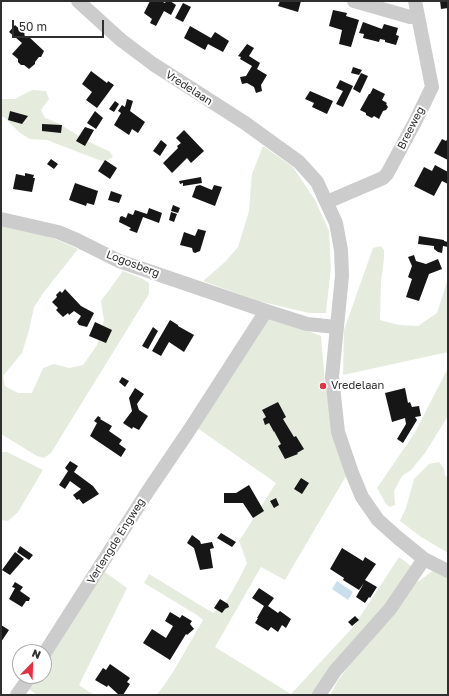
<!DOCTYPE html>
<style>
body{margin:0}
#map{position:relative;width:449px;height:696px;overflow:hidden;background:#fff;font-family:"Golos Text",sans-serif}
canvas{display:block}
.frame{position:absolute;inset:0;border:2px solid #2f2f2f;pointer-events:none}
.north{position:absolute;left:12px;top:644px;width:40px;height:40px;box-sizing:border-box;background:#fff;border:1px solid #acacac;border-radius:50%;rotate:23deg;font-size:11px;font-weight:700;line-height:16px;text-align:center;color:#2f2f2f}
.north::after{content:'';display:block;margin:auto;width:14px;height:18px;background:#e53143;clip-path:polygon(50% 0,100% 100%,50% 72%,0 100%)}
.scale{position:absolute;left:12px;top:20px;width:92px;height:18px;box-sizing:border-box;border:2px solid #2f2f2f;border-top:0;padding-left:5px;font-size:12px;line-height:14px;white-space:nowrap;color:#2f2f2f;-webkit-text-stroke:3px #fff;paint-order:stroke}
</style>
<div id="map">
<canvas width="449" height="696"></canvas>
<div class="frame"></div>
<div class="north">N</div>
<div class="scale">50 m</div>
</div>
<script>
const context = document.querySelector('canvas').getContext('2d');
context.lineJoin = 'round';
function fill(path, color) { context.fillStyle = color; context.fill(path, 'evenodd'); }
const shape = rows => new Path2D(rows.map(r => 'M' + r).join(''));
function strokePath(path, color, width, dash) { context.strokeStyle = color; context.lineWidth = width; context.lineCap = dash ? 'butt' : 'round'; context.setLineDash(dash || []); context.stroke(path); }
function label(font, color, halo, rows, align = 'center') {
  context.font = font + ' "Golos Text",sans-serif'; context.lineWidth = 4; context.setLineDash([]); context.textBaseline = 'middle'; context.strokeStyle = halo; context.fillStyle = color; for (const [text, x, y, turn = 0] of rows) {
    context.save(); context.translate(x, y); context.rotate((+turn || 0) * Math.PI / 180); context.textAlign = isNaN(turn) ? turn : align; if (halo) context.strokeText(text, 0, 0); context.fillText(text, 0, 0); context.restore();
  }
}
const green = shape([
 [32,90,46,91,49,99,41,110,45,118,58,123,87,141,109,151,113,157,104,162,47,140,30,139,20,133,4,117,1,117,1,99,15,99],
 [263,146,293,167,315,200,329,231,331,267,326,313,309,313,258,301,203,281,225,262,238,247,249,211,252,174],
 [1,219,37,231,78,249,44,292,34,307,29,330,22,353,3,376,5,386,18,393,32,393,43,368,54,364,69,368,83,365,97,345,104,320,101,301,123,271,141,278,149,283,149,294,51,453,44,458,37,456,1,434],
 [381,246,384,250,384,259,381,281,380,320,399,325,418,326,437,313,448,279,448,352,343,375,344,330,373,248],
 [263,313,321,336,325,384,332,419,349,471,285,580,261,567,215,647,291,694,354,626,399,557,414,568,316,695,157,695,173,672,203,620,197,615,144,583,149,574,213,613,226,602,238,581,247,563,239,541,276,483,193,425],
 [448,368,448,416,425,453,411,470,402,476,394,491,395,505,390,507,386,504,377,488,414,434],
 [1,452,7,452,43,470,18,512,8,521,1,520],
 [439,462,444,469,445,476,448,477,448,553,421,537,400,521,406,508,414,479,429,464],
 [437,568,448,574,448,695,330,695,337,682,360,651,393,616,416,583],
 [101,569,127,588,79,685,94,695,37,695,26,687,33,676,44,676,44,659]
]);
const water = shape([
 [337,581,353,592,348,600,332,589]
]);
const building = shape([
 [150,1,161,1,165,3,166,1,170,1,176,5,171,15,164,11,156,26,150,23,152,19,144,13],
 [280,1,301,1,298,12,278,6],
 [440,1,448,1,448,8,441,9],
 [183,3,191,7,183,22,175,18],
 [333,10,347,13,346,16,359,20,351,47,339,44,342,30,329,26],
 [363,22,382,29,384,24,398,28,396,35,399,36,396,45,385,42,385,40,380,39,379,42,363,38,364,34,359,33],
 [15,25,25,34,24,35,27,37,28,36,44,51,41,57,39,57,35,62,35,64,29,69,24,65,21,65,18,62,18,59,12,54,22,43,9,32],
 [190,26,211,38,215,32,229,41,223,52,208,44,205,50,184,38],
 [247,44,254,48,249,56,260,63,257,69,267,75,261,85,262,91,256,93,254,87,247,83,242,84,240,77,246,76,252,66,240,59,241,57,238,56],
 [353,67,362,70,359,75,351,73],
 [91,71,107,83,108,81,114,85,97,108,86,100,92,92,82,84],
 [361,73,368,76,360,93,353,89],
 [340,80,353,86,343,107,336,104,343,91,336,88],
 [373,88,385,94,382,100,387,103,386,104,388,107,386,110,383,111,379,119,374,116,372,118,366,115,366,113,360,110,369,94,370,94],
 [310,91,333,101,327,114,312,107,314,103,305,99],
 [127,99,133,101,130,111,145,122,138,133,132,129,129,135,114,125,121,113,118,111,122,105,125,107],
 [115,101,119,104,114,112,109,109],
 [10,111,28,116,22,124,8,120],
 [95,111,103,118,96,129,87,123],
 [42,124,62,125,61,133,42,131],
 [85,127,94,130,85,146,76,141],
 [184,130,204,151,191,163,187,158,172,173,163,163,178,148,177,146,181,143,176,138],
 [448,138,448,160,434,153,442,139,446,141],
 [161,140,167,145,160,156,153,151],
 [51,159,58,164,54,169,47,164],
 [105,160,117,168,110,179,98,171],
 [435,165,448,172,448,184,442,181,434,196,414,186,424,167,432,171],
 [25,173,34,175,33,178,35,178,32,192,13,189,16,174,25,176],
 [201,177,202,183,183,186,183,183,180,184,179,181],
 [75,183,98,191,94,205,87,203,86,206,69,200],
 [200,185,212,190,214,185,222,187,215,206,192,197,196,186],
 [111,191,122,195,119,203,108,200],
 [173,205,180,208,178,213,171,211],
 [149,208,162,213,159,223,143,217,137,233,129,230,131,228,119,222,120,217,122,216,126,218,128,213,133,215,135,210,147,214],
 [171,212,177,214,174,222,169,220],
 [198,229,206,231,200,251,195,253,193,252,192,248,180,245,184,232,195,236],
 [419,236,444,240,444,241,448,242,448,247,443,246,442,253,438,252,434,249,434,246,418,244],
 [414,255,416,261,426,264,438,259,442,269,429,274,419,301,406,297,412,279,408,277,412,266,408,257],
 [65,289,81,306,94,313,87,327,79,325,77,322,81,316,74,311,69,315,68,313,63,317,56,310,58,308,52,302,57,297,56,295,60,291,62,293],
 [170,320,178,325,178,326,194,335,184,352,169,342,161,356,152,351],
 [95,322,112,330,106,343,89,336],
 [153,327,158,331,148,349,142,346],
 [122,377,129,381,125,387,119,382],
 [135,388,144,394,137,404,139,410,148,416,139,430,133,427,132,429,123,423,132,411,129,398],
 [405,388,408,403,410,402,412,407,419,406,421,416,415,417,417,420,403,443,397,439,406,424,405,418,392,422,385,393],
 [278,402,286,417,283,419,294,437,296,436,304,449,297,453,298,454,285,459,278,446,281,444,274,431,274,432,269,423,265,425,263,419,266,417,262,410],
 [98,416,101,418,100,419,112,426,109,431,122,440,119,444,126,449,121,457,90,436,97,423,94,421],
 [70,461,78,466,74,472,93,486,99,494,83,504,79,499,77,500,73,495,81,489,70,481,65,489,59,485,68,471,65,468],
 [301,478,309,483,302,494,294,489],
 [249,485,264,511,253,518,243,503,224,503,224,493,236,493],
 [276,498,279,505,274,508,270,501],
 [221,533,236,542,232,547,217,538],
 [192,535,200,541,201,544,212,542,214,548,210,549,213,568,200,570,194,548,187,543],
 [20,546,33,555,29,560,17,552],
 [342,548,363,561,365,557,376,564,365,580,377,587,370,598,369,597,365,603,356,597,364,583,359,590,343,580,344,578,330,569],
 [15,552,24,559,10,575,2,570],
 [15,582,23,587,20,591,30,598,29,601,26,601,22,607,9,599,15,588,12,587],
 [259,588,274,598,268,606,278,613,280,611,291,619,286,628,282,625,278,632,271,627,268,631,255,623,258,618,257,618,264,606,252,598],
 [220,599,228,604,229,607,225,609,222,613,214,608],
 [170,612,180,618,182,615,192,621,190,624,194,629,187,635,186,634,170,660,143,643,152,629,166,638,173,626,165,621],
 [355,616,359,620,352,626,348,622],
 [1,625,9,630,1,642],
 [110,664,130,678,127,682,130,684,123,695,119,695,108,685,107,687,95,680,103,668,106,670]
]);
const minor = shape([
 [78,1,121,40,153,64,245,123,299,162,317,182,336,223,341,250,342,276,332,377,338,432,352,473,362,497,378,520,397,537,424,559,448,571],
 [354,1,410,17,418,16],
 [327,202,383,178,387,174,415,122,432,87,415,1],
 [1,219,58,232,77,240,119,261,266,311,307,324,336,327],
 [44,654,148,491,190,429,266,311],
 [17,695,30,676],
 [319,695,335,671,390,609,424,559]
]);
const markers = [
 [323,386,4,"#e53143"]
];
const streetNames = [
 ["Vredelaan",189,88,33],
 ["Breeweg",411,128,-63],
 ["Logosberg",133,264,21],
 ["Verlengde Engweg",116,541,-58]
];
const poiNames = [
 ["Vredelaan",331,386]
];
fill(green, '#e5ecdd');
fill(water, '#c9dfec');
fill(building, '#161616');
strokePath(minor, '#ccc', 14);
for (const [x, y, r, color] of markers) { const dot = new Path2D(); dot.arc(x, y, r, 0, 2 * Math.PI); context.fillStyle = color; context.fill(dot); strokePath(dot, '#fff', 1.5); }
label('11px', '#2f2f2f', '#fff', streetNames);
label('11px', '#2f2f2f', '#fff', poiNames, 'left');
</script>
